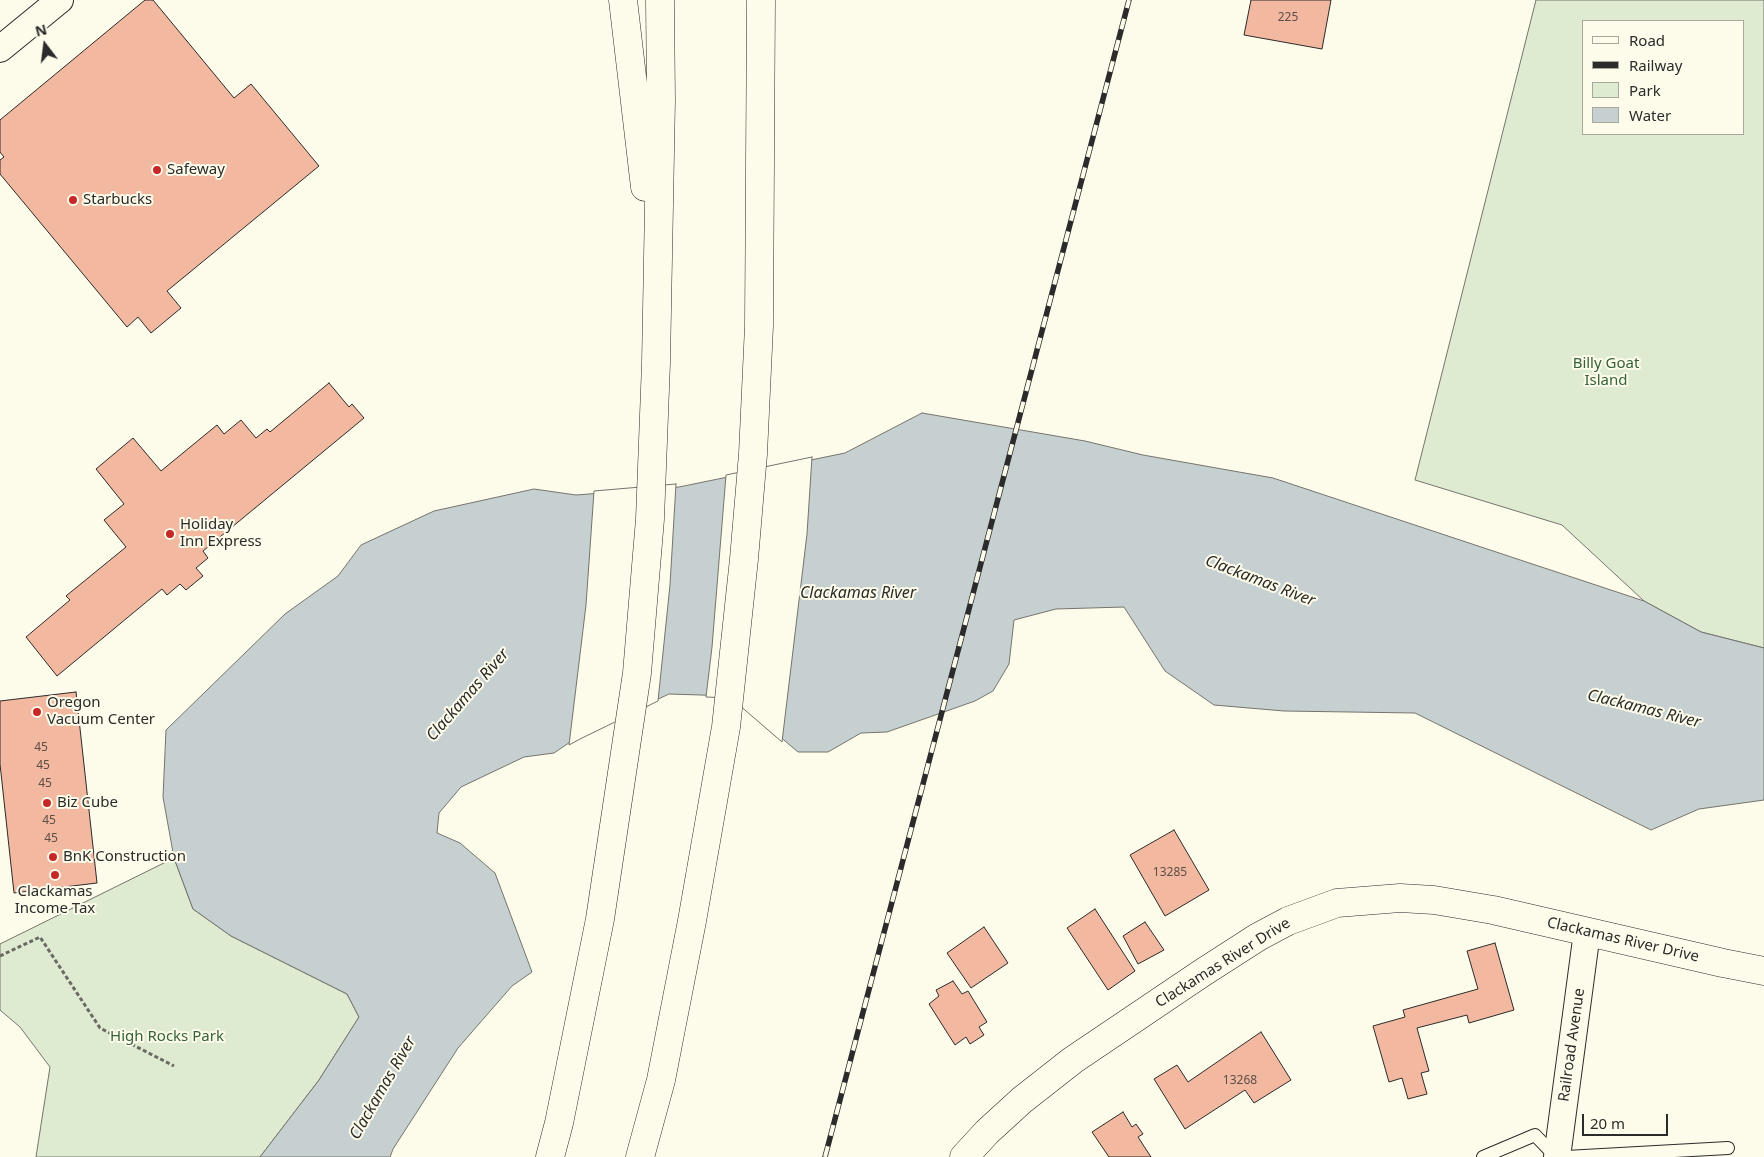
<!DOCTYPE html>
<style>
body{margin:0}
#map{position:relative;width:1764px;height:1157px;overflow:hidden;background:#fdfbea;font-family:"Noto Sans",sans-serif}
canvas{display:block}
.legend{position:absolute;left:1582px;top:20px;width:162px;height:115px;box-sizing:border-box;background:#fdfbea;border:1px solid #a9a89e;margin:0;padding:6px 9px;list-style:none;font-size:15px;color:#2b2b2b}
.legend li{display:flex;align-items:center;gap:10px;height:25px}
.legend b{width:25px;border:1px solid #a9a89e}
.north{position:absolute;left:20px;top:20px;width:50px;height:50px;-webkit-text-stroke:4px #fdfbea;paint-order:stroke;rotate:345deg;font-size:14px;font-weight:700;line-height:20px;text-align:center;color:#2b2b2b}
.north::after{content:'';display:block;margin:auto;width:18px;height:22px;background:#2b2b2b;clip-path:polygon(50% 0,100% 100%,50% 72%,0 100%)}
.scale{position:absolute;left:1582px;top:1114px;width:86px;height:22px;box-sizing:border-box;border:2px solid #2b2b2b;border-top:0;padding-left:6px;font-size:15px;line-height:18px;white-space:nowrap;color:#2b2b2b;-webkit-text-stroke:4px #fdfbea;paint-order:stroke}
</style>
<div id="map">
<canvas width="1764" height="1157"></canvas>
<ul class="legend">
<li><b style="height:6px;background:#fdfbea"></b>Road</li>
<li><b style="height:6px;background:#2b2b2b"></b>Railway</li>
<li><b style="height:14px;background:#deebd1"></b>Park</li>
<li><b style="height:14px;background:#c7d0d0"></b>Water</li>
</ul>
<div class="north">N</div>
<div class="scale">20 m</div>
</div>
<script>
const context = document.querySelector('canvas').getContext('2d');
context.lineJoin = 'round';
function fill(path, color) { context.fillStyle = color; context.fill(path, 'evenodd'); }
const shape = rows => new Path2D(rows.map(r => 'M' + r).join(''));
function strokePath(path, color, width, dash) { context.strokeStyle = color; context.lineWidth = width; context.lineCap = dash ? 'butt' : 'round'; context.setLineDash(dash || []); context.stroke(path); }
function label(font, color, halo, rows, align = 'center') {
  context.font = font + ' "Noto Sans",sans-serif'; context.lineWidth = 4; context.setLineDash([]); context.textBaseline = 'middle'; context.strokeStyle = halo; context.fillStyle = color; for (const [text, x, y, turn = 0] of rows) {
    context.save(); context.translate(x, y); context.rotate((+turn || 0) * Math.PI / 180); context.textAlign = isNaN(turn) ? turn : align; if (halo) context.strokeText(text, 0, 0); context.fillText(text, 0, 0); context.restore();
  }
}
const green = shape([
 [1536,0,1764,0,1764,648,1701,632,1644,601,1562,525,1415,480,1536,0],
 [1583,21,1743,21,1743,134,1583,134,1583,21],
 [174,858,193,909,231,936,347,994,359,1017,319,1080,260,1157,36,1157,50,1067,20,1027,0,1010,0,944,174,858]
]);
const water = shape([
 [922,413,1085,441,1143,455,1273,478,1644,601,1701,632,1764,648,1764,800,1699,809,1651,830,1415,713,1284,711,1214,705,1165,671,1124,607,1056,609,1014,620,1009,664,993,691,975,701,887,732,861,733,828,752,798,752,732,696,669,694,579,736,554,753,524,757,461,787,439,813,437,833,460,843,495,873,532,972,512,986,458,1048,393,1149,390,1157,260,1157,319,1080,359,1017,347,994,231,936,193,909,174,858,163,797,166,730,285,614,338,576,361,545,434,511,534,489,576,495,679,487,845,453,922,413]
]);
const pier = shape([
 [812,457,807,534,782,742,731,698,706,697,712,647,726,475,812,457],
 [676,484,670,585,658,701,580,739,569,745,586,605,594,491,676,484]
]);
const building = shape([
 [145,0,153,0,234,98,251,84,319,166,167,291,181,308,151,333,138,317,127,327,0,174,0,160,4,157,0,152,0,120,145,0],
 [1251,0,1331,0,1322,49,1244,35,1251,0],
 [329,383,349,407,352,404,364,418,203,551,208,558,196,568,203,576,186,590,180,584,167,595,162,589,57,676,26,637,70,600,66,596,126,547,104,520,124,504,96,469,133,438,161,471,217,425,224,434,241,420,256,438,267,429,270,432,329,383],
 [76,692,97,883,14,893,0,764,0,701,76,692],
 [1174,830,1209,890,1165,916,1130,855,1174,830],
 [1095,909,1135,971,1108,990,1067,928,1095,909],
 [1145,922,1164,950,1138,964,1123,936,1145,922],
 [984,927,1008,963,971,988,947,953,984,927],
 [1495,943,1514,1010,1469,1023,1467,1015,1417,1028,1429,1071,1421,1073,1427,1094,1408,1099,1402,1078,1389,1082,1373,1026,1405,1017,1403,1010,1478,989,1467,951,1495,943],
 [953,981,962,994,968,991,987,1022,979,1027,984,1035,970,1044,966,1037,955,1045,929,1004,939,996,936,990,953,981],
 [1261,1032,1291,1080,1254,1103,1245,1090,1185,1129,1154,1079,1177,1065,1188,1082,1261,1032],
 [1123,1112,1132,1127,1136,1124,1143,1134,1138,1137,1151,1157,1109,1157,1092,1132,1123,1112]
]);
const path = shape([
 [0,956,40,937,100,1028,174,1066]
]);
const service = shape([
 [1483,1157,1535,1135,1556,1157],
 [1566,1157,1728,1148]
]);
const minor = shape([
 [0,49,60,0],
 [1557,1157,1587,932]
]);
const secondary = shape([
 [964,1157,987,1132,1022,1100,1073,1060,1202,973,1258,937,1288,921,1337,903,1400,898,1434,900,1493,910,1723,963,1764,971]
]);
const motorway = shape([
 [623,0,645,187],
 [550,1157,559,1123,600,919,637,673,650,519,656,363,661,100,660,0],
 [640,1157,661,1080,692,921,726,727,744,559,753,454,759,326,761,0]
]);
const rail = shape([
 [825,1157,1129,0]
]);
const markers = [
 [157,170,5,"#c62828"],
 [73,200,5,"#c62828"],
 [170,534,5,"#c62828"],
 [37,712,5,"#c62828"],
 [47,803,5,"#c62828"],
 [53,857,5,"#c62828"],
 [55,875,5,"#c62828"]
];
const numberNames = [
 ["225",1288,18],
 ["45",41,748],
 ["45",43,766],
 ["45",45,784],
 ["45",49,821],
 ["45",51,839],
 ["13285",1170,873],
 ["13268",1240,1081]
];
const poiNames = [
 ["Safeway",167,170],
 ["Starbucks",83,200],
 ["Holiday",180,525],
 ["Inn Express",180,542],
 ["Oregon",47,703],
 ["Vacuum Center",47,720],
 ["Biz Cube",57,803],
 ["BnK Construction",63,857],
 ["Clackamas",55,892,"center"],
 ["Income Tax",55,909,"center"]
];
const parkNames = [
 ["Billy Goat",1606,364],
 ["Island",1606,381],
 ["High Rocks Park",167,1037]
];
const streetNames = [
 ["Clackamas River Drive",1623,940,13],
 ["Clackamas River Drive",1223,963,-32],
 ["Railroad Avenue",1572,1045,-82]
];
const waterNames = [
 ["Clackamas River",1260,581,21],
 ["Clackamas River",858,593],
 ["Clackamas River",468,695,-49],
 ["Clackamas River",1644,709,14],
 ["Clackamas River",383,1088,-60]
];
fill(green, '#deebd1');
strokePath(green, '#74746e', 1);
fill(water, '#c7d0d0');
strokePath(water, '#74746e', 1);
fill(pier, '#fdfbea');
strokePath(pier, '#74746e', 1);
fill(building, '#f2b8a0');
strokePath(building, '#2b2b2b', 1);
strokePath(service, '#2b2b2b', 14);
strokePath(minor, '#2b2b2b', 28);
strokePath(secondary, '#2b2b2b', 29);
strokePath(motorway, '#2b2b2b', 29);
strokePath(path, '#6a6964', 3, [4, 2.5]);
strokePath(service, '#fdfbea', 12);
strokePath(minor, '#fdfbea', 26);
strokePath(secondary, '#fdfbea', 28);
strokePath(motorway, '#fdfbea', 28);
strokePath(rail, '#2b2b2b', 5.5);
strokePath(rail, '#fdfbea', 4, [11]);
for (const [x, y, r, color] of markers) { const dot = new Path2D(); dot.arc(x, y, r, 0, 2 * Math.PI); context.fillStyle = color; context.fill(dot); strokePath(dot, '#fdfbea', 2); }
label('12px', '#5d4e48', null, numberNames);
label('15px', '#2b2b2b', '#fdfbea', poiNames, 'left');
label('15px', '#34623c', '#fdfbea', parkNames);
label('15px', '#2b2b2b', '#fdfbea', streetNames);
label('italic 16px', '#2b2b2b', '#fdfbea', waterNames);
</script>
